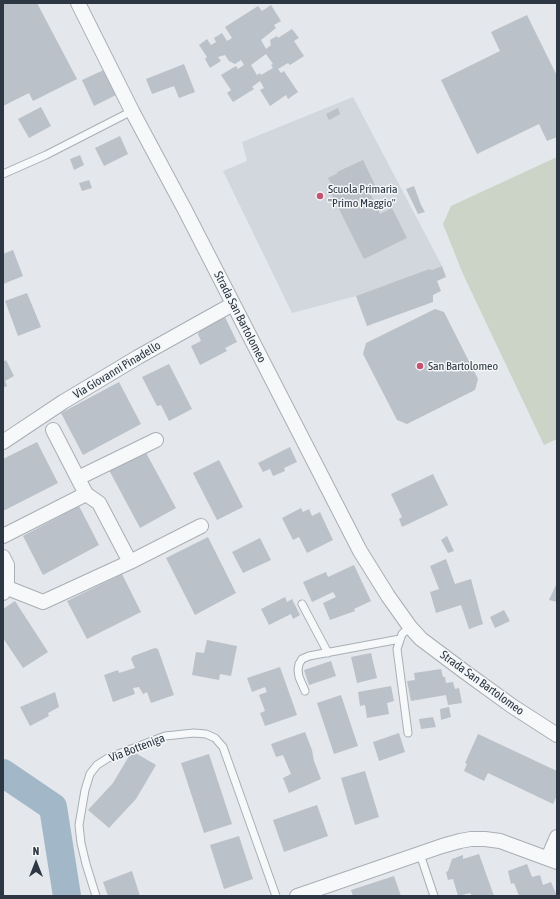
<!DOCTYPE html>
<style>
body{margin:0}
#map{position:relative;width:560px;height:899px;overflow:hidden;background:#e4e7eb;font-family:"Asap Condensed",sans-serif}
canvas{display:block}
.frame{position:absolute;inset:0;border:4px solid #2c3743;pointer-events:none}
.north{position:absolute;left:16px;top:843px;width:40px;height:40px;-webkit-text-stroke:3px #f4f6f8;paint-order:stroke;rotate:0deg;font-size:11px;font-weight:700;line-height:16px;text-align:center;color:#2c3743}
.north::after{content:'';display:block;margin:auto;width:14px;height:18px;background:#2c3743;clip-path:polygon(50% 0,100% 100%,50% 72%,0 100%)}
</style>
<div id="map">
<canvas width="560" height="899"></canvas>
<div class="frame"></div>
<div class="north">N</div>
</div>
<script>
const context = document.querySelector('canvas').getContext('2d');
context.lineJoin = 'round';
function fill(path, color) { context.fillStyle = color; context.fill(path, 'evenodd'); }
const shape = rows => new Path2D(rows.map(r => 'M' + r).join(''));
function strokePath(path, color, width, dash) { context.strokeStyle = color; context.lineWidth = width; context.lineCap = dash ? 'butt' : 'round'; context.setLineDash(dash || []); context.stroke(path); }
function label(font, color, halo, rows, align = 'center') {
  context.font = font + ' "Asap Condensed",sans-serif'; context.lineWidth = 3; context.setLineDash([]); context.textBaseline = 'middle'; context.strokeStyle = halo; context.fillStyle = color; for (const [text, x, y, turn = 0] of rows) {
    context.save(); context.translate(x, y); context.rotate((+turn || 0) * Math.PI / 180); context.textAlign = isNaN(turn) ? turn : align; if (halo) context.strokeText(text, 0, 0); context.fillText(text, 0, 0); context.restore();
  }
}
const built = shape([
 [353,97,442,266,432,270,429,269,356,296,292,313,223,171,247,161,242,142]
]);
const green = shape([
 [557,157,557,439,544,445,463,274,443,224,451,206]
]);
const river = shape([
 [3,773,53,807,67,896]
]);
const building = shape([
 [3,3,37,3,77,79,33,101,29,93,3,106],
 [271,5,281,21,274,25,276,28,261,40,266,49,271,45,270,40,277,36,278,38,292,29,299,38,294,41,304,56,290,65,288,63,278,69,281,73,284,71,298,92,288,99,286,95,270,106,260,90,264,88,260,81,252,87,254,89,233,102,227,93,231,90,221,75,236,66,238,69,244,65,241,60,235,64,229,61,225,55,218,57,221,61,210,68,205,59,207,57,199,45,207,39,211,45,216,42,214,38,222,33,227,41,232,38,225,27,258,6,262,11],
 [266,54,273,64,271,65,273,68,261,75,260,73,257,75,251,65],
 [527,15,557,76,557,137,547,141,539,124,477,154,441,80,500,51,491,32],
 [184,64,195,92,179,98,174,86,152,94,146,79],
 [106,69,118,94,94,106,82,80],
 [41,107,51,126,29,138,18,119],
 [338,108,340,114,329,120,326,114],
 [120,136,128,154,104,166,95,148],
 [80,155,84,165,74,170,70,159],
 [363,160,375,185,368,189,380,214,392,208,407,238,364,259,329,189,332,186,328,178,338,173,337,172],
 [89,180,92,188,82,191,79,183],
 [414,186,421,205,425,212,418,214,406,189],
 [13,250,23,276,3,284,3,254],
 [442,266,446,277,437,281,441,291,433,295,433,302,367,326,356,296,429,269,432,270],
 [27,293,41,327,18,336,5,301],
 [435,309,444,312,478,379,475,390,407,424,397,420,363,354,366,343],
 [224,315,237,342,225,348,227,351,200,365,191,346,201,341,198,334,200,331,199,328],
 [6,360,14,376,5,381,7,386,3,388,3,362],
 [169,364,192,409,169,421,161,405,157,406,142,377],
 [119,382,141,424,83,455,61,413],
 [37,442,58,483,3,511,3,459],
 [290,447,297,462,284,468,285,471,273,476,270,469,263,472,258,463],
 [145,451,176,508,140,528,109,470],
 [219,460,243,507,217,520,193,473],
 [433,474,448,505,402,527,399,519,402,517,391,494],
 [79,506,99,545,43,575,23,536],
 [301,508,303,512,309,509,312,516,320,512,333,540,307,553,299,537,293,540,282,518],
 [447,536,454,551,448,553,441,540],
 [208,537,236,593,195,615,166,558],
 [260,538,271,560,243,573,232,552],
 [446,559,455,584,471,579,483,624,469,629,461,605,436,613,430,592,439,589,430,566],
 [354,565,371,601,354,609,355,611,330,620,323,603,336,597,333,592,312,602,303,582,326,572,328,577],
 [122,574,141,612,87,639,67,601],
 [557,583,557,602,549,600],
 [285,597,287,602,292,599,300,615,293,619,291,614,269,625,261,609],
 [15,601,48,652,23,668,3,638,3,609],
 [504,610,510,621,495,628,490,617],
 [207,640,237,646,231,676,220,674,219,680,192,675,196,652,204,653],
 [155,648,158,649,174,695,151,703,147,692,143,694,139,687,133,688,135,694,113,702,104,675,118,670,119,673,135,668,131,659,133,656],
 [371,653,377,678,357,683,351,657],
 [331,661,336,676,309,685,304,670],
 [280,667,297,715,265,726,260,713,265,711,259,695,267,692,265,687,252,692,247,678],
 [441,669,443,677,445,677,446,683,453,682,455,689,459,688,462,703,448,705,446,695,411,701,407,681,415,680,414,673],
 [391,686,394,701,387,703,389,714,367,718,365,705,360,706,358,692],
 [55,692,59,707,48,713,49,716,30,726,20,707],
 [341,695,358,746,334,754,317,703],
 [449,707,451,717,441,720,440,709],
 [433,717,436,727,421,729,419,719],
 [305,732,312,750,314,761,321,779,289,793,283,778,291,774,283,755,276,757,271,744],
 [399,733,405,752,379,761,373,742],
 [478,734,557,771,557,795,553,804,488,773,484,781,464,771,467,764,465,763],
 [132,751,156,765,136,799,109,828,88,810,113,783],
 [209,754,232,824,204,833,181,763],
 [365,771,379,817,355,825,341,778],
 [317,805,328,836,284,852,273,820],
 [239,836,253,879,224,889,210,845],
 [479,854,494,896,472,896,470,893,458,896,453,879,448,880,446,872,448,871,452,859,463,855,463,859],
 [527,864,532,877,540,875,543,885,551,882,557,896,519,896,514,883,511,884,508,871],
 [132,871,140,896,108,896,103,882],
 [394,876,401,896,353,896,351,890]
]);
const service = shape([
 [3,174,46,155,132,111],
 [302,604,328,653],
 [305,691,299,677,298,670,299,664,302,659,309,656,400,639],
 [408,733,397,649,402,634,410,627],
 [420,854,434,896],
 [96,896,86,864,81,843,79,825,85,790,90,774,97,765,108,758,165,736,194,733,206,734,215,738,223,747,276,896]
]);
const minor = shape([
 [78,3,132,111,185,210,360,551,388,596,410,627,421,639,465,672,512,706,557,735],
 [3,442,63,402,138,357,233,304],
 [78,478,156,440],
 [3,536,86,494,53,430],
 [3,557,7,565,7,582,3,593],
 [130,562,201,526],
 [5,587,43,602,130,562,99,503,86,494],
 [548,858,557,837],
 [297,896,442,846,460,841,471,839,485,839,500,841,557,862]
]);
const markers = [
 [320,196,4,"#c7526f"],
 [420,366,4,"#c7526f"]
];
const poiNames = [
 ["Scuola Primaria",328,189],
 ["\"Primo Maggio\"",328,203],
 ["San Bartolomeo",428,366]
];
const streetNames = [
 ["Strada San Bartolomeo",240,317,63],
 ["Via Giovanni Pinadello",117,370,-31],
 ["Strada San Bartolomeo",482,683,36],
 ["Via Botteniga",137,748,-21]
];
fill(built, '#d2d7dd');
fill(green, '#cbd4c6');
strokePath(river, '#a2b8c8', 28);
fill(building, '#bbc1c8');
strokePath(service, '#a9afb5', 9);
strokePath(minor, '#a9afb5', 16);
strokePath(service, '#f7f8f9', 7);
strokePath(minor, '#f7f8f9', 14);
for (const [x, y, r, color] of markers) { const dot = new Path2D(); dot.arc(x, y, r, 0, 2 * Math.PI); context.fillStyle = color; context.fill(dot); strokePath(dot, '#f4f6f8', 1.5); }
label('12px', '#2c3743', '#f4f6f8', poiNames, 'left');
label('12px', '#2c3743', '#f4f6f8', streetNames);
</script>
